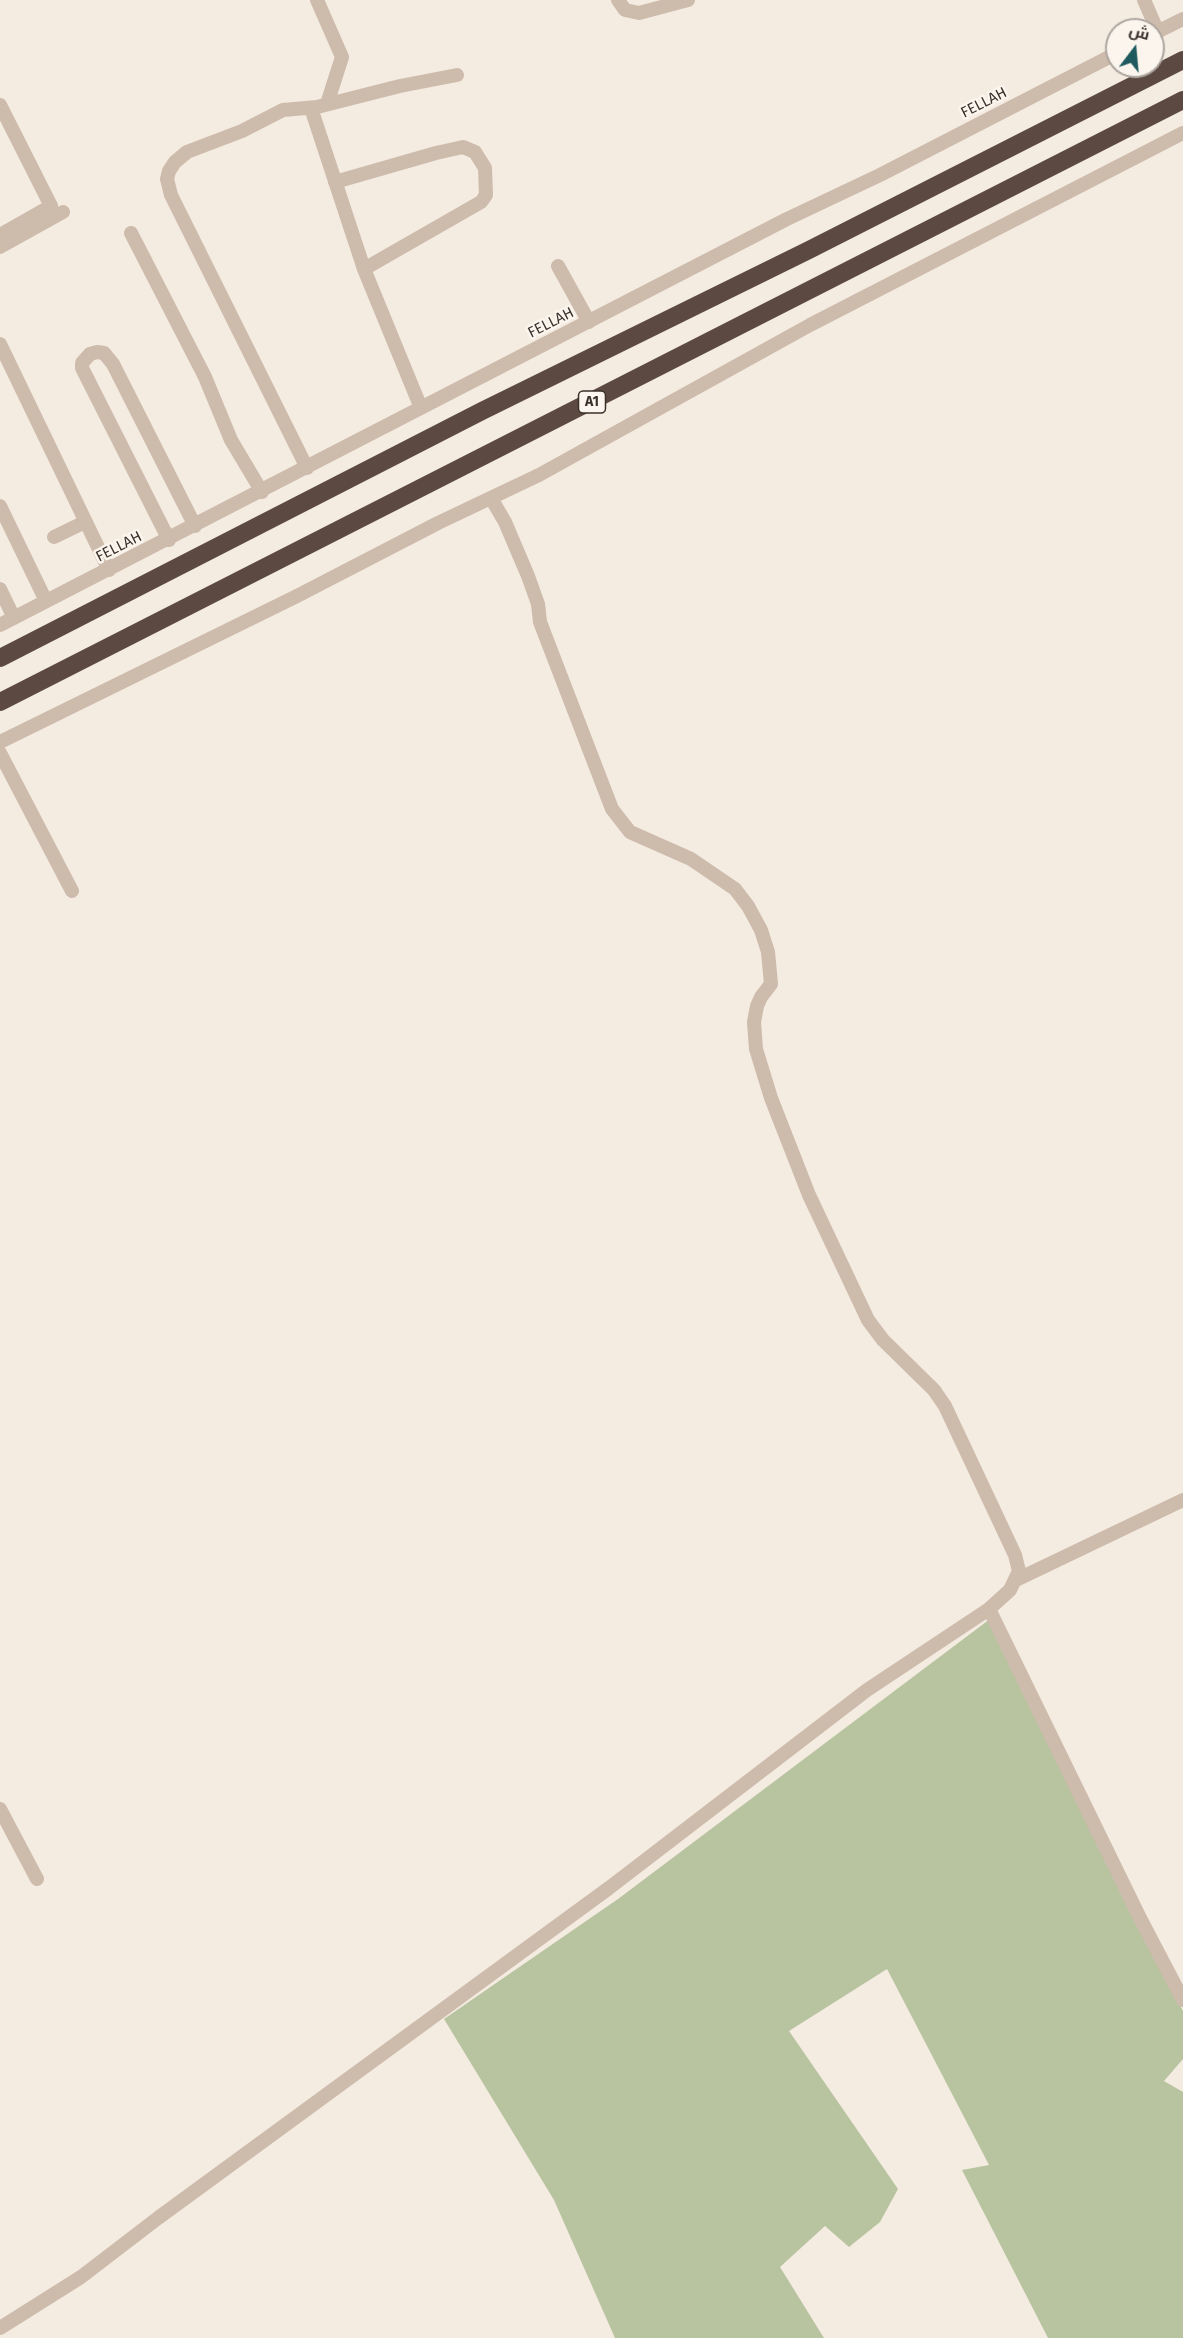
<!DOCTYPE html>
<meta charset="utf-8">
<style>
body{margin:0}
#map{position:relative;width:1183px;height:2338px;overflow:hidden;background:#f4ebe1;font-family:"Fira Sans",Cairo,sans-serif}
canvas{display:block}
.north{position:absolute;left:1105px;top:18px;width:60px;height:60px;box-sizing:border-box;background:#fbf5ee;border:2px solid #aea6a0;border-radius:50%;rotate:16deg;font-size:16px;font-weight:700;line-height:24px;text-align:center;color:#3b302b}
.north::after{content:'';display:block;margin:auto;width:21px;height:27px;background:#1f5a5e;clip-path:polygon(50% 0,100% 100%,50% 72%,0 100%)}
</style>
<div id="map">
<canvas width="1183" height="2338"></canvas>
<div class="north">ش</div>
</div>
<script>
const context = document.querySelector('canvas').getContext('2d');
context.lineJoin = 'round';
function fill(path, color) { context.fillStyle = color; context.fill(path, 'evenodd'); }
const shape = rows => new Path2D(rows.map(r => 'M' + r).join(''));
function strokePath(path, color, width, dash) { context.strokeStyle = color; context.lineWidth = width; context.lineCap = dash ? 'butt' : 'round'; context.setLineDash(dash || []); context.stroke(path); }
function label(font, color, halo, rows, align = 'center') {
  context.font = font + ' "Fira Sans",sans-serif'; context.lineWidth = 5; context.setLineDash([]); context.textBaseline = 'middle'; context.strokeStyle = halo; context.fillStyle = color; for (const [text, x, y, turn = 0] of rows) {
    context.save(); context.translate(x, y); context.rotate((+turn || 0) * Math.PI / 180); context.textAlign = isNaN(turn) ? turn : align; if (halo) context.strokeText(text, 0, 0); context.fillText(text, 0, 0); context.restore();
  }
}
const green = shape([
 [990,1619,1183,2011,1183,2059,1164,2081,1183,2092,1183,2338,1048,2338,962,2170,989,2165,887,1969,789,2031,898,2189,880,2222,849,2247,825,2226,780,2267,824,2338,615,2338,554,2200,444,2019,618,1899]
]);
const minor = shape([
 [317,0,342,57,327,104],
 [618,0,625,10,639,13,688,0],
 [1144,0,1158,32],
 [1153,34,1183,19],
 [0,105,51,206,0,235],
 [311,108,364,269,421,408],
 [335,182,436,153,463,147,475,152,485,168,486,195,481,202,364,269],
 [131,233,205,377,231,440,262,492],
 [0,247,63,212],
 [558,266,589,322],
 [0,344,109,570],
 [307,468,171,195,167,179,169,171,175,162,187,152,242,131,283,110,317,107,400,86,457,75],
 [0,506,46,601],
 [54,537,85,522],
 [169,540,82,368,82,363,90,354,97,352,104,353,113,364,195,526],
 [0,589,14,618],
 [0,625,787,219,880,175,1117,53],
 [0,742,297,596,438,523,539,475,810,325,1183,133],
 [0,753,72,891],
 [1016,1580,1183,1500],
 [989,1609,1140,1918,1183,2000],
 [0,1809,37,1879],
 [0,2328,81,2277,158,2218,609,1888,867,1690,989,1609,1010,1590,1019,1571,1015,1555,945,1406,934,1390,883,1340,868,1320,809,1195,771,1098,756,1049,754,1022,757,1006,761,997,771,984,768,952,761,930,748,906,735,889,691,859,630,832,612,809,540,622,538,604,528,576,505,522,491,498]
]);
const highway = shape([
 [0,658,482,411,809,250,1183,60],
 [0,702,1183,100]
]);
const shields = [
 [592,402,27]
];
const shieldNames = [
 ["A1",592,402]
];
const streetNames = [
 ["FELLAH",984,103,-27],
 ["FELLAH",551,323,-27],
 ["FELLAH",119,547,-27]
];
fill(green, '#b8c4a0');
strokePath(minor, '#cdbbac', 14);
strokePath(highway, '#5c4a42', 18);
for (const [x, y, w] of shields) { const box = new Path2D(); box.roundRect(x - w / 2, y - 11, w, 22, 4.5); context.fillStyle = '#fbf5ee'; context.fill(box); strokePath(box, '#3b302b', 1.5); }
label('bold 14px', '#3b302b', null, shieldNames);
label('15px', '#3b302b', '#fbf5ee', streetNames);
</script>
